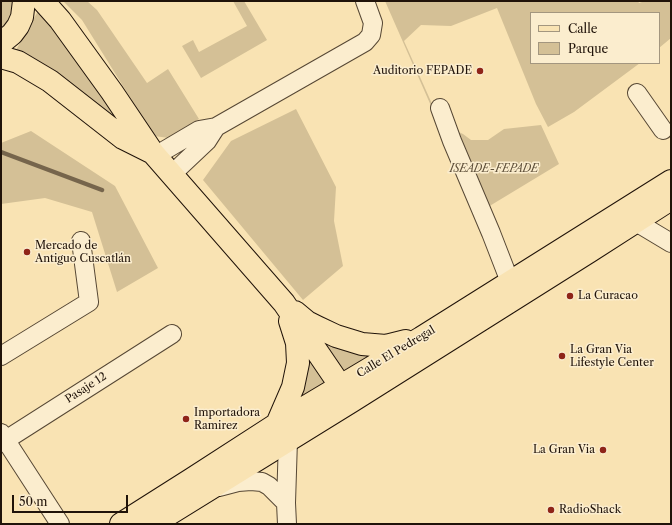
<!DOCTYPE html>
<meta charset="utf-8">
<style>
body{margin:0}
#map{position:relative;width:672px;height:525px;overflow:hidden;background:#f9e3b3;font-family:"Libre Caslon Text",serif}
canvas{display:block}
.frame{position:absolute;inset:0;border:2px solid #201309;pointer-events:none}
.legend{position:absolute;left:530px;top:12px;width:130px;height:52px;box-sizing:border-box;background:#fbedce;border:1px solid #a3967f;margin:0;padding:5px 7px;list-style:none;font-size:12px;color:#201309}
.legend li{display:flex;align-items:center;gap:8px;height:20px}
.legend b{width:20px;border:1px solid #a3967f}
.scale{position:absolute;left:12px;top:495px;width:116px;height:18px;box-sizing:border-box;border:2px solid #201309;border-top:0;padding-left:5px;font-size:12px;line-height:14px;white-space:nowrap;color:#201309;-webkit-text-stroke:3px #fbedce;paint-order:stroke}
</style>
<div id="map">
<canvas width="672" height="525"></canvas>
<div class="frame"></div>
<ul class="legend">
<li><b style="height:5px;background:#f9e3b3"></b>Calle</li>
<li><b style="height:11px;background:#d4c096"></b>Parque</li>
</ul>
<div class="scale">50 m</div>
</div>
<script>
const context = document.querySelector('canvas').getContext('2d');
context.lineJoin = 'round';
function fill(path, color) { context.fillStyle = color; context.fill(path, 'evenodd'); }
const shape = rows => new Path2D(rows.map(r => 'M' + r).join(''));
function strokePath(path, color, width, dash) { context.strokeStyle = color; context.lineWidth = width; context.lineCap = dash ? 'butt' : 'round'; context.setLineDash(dash || []); context.stroke(path); }
function label(font, color, halo, rows, align = 'center') {
  context.font = font + ' "Libre Caslon Text",serif'; context.lineWidth = 3; context.setLineDash([]); context.textBaseline = 'middle'; context.strokeStyle = halo; context.fillStyle = color; for (const [text, x, y, turn = 0] of rows) {
    context.save(); context.translate(x, y); context.rotate((+turn || 0) * Math.PI / 180); context.textAlign = isNaN(turn) ? turn : align; if (halo) context.strokeText(text, 0, 0); context.fillText(text, 0, 0); context.restore();
  }
}
const green = shape([
 [1,1,18,1,1,37],
 [63,1,87,1,97,10,147,83,168,69,199,119,169,138,154,136,82,20],
 [233,1,244,1,267,40,201,78,182,46,193,40,199,52,247,26],
 [385,1,638,1,639,3,645,1,671,1,671,38,659,48,659,13,531,13,531,63,640,63,574,112,548,127,536,104,497,8,451,26,421,25,404,41,441,124,463,134,471,140,488,140,504,129,541,125,559,164,478,213],
 [38,11,64,39,121,122,16,50],
 [296,109,336,187,334,221,343,266,303,300,203,180,231,141],
 [31,131,115,186,158,268,117,292,92,212,45,198,1,204,1,143],
 [315,334,376,353,348,369,344,370,341,368],
 [304,340,330,382,297,402]
]);
const stream = shape([
 [1,152,102,190]
]);
const minor = shape([
 [637,93,663,130],
 [440,108,452,141,491,233,510,282],
 [155,156,199,130,216,127,365,42,371,35,373,23,365,1],
 [171,175,207,141,216,127],
 [636,222,671,243],
 [1,356,89,302,81,241],
 [1,433,60,524],
 [1,443,172,334],
 [219,487,238,482,251,481,262,482,269,486,286,503],
 [287,524,286,503,288,440]
]);
const major = shape([
 [43,1,60,20,112,92,153,153,284,303,348,397],
 [1,43,12,34,18,26,22,17,24,1],
 [1,57,18,62,50,81,123,138,151,152],
 [295,312,307,322,317,327,336,336,362,344,386,346,406,341],
 [277,424,293,387,298,363,297,343,290,321],
 [121,524,192,479,277,424,421,338,671,181],
 [153,524,352,401,590,251,671,199]
]);
const markers = [
 [480,71,4,"#8f2418"],
 [27,252,4,"#8f2418"],
 [570,296,4,"#8f2418"],
 [562,356,4,"#8f2418"],
 [186,419,4,"#8f2418"],
 [603,450,4,"#8f2418"],
 [551,510,4,"#8f2418"]
];
const poiNames = [
 ["Auditorio FEPADE",472,71,"right"],
 ["Mercado de",35,246],
 ["Antiguo Cuscatlán",35,259],
 ["La Curacao",578,296],
 ["La Gran Via",570,350],
 ["Lifestyle Center",570,363],
 ["Importadora",194,413],
 ["Ramirez",194,426],
 ["La Gran Via",595,450,"right"],
 ["RadioShack",559,510]
];
const parkNames = [
 ["ISEADE-FEPADE",494,169]
];
const streetNames = [
 ["Calle El Pedregal",396,352,-31],
 ["Pasaje 12",86,388,-33]
];
fill(green, '#d4c096');
strokePath(stream, '#76654c', 4.5);
strokePath(minor, '#564734', 20);
strokePath(major, '#201309', 24);
strokePath(minor, '#fbedce', 18);
strokePath(major, '#f9e3b3', 22);
for (const [x, y, r, color] of markers) { const dot = new Path2D(); dot.arc(x, y, r, 0, 2 * Math.PI); context.fillStyle = color; context.fill(dot); strokePath(dot, '#fbedce', 1.5); }
label('11px', '#201309', '#fbedce', poiNames, 'left');
label('italic 11px', '#5f503a', '#fbedce', parkNames);
label('11px', '#201309', '#fbedce', streetNames);
</script>
